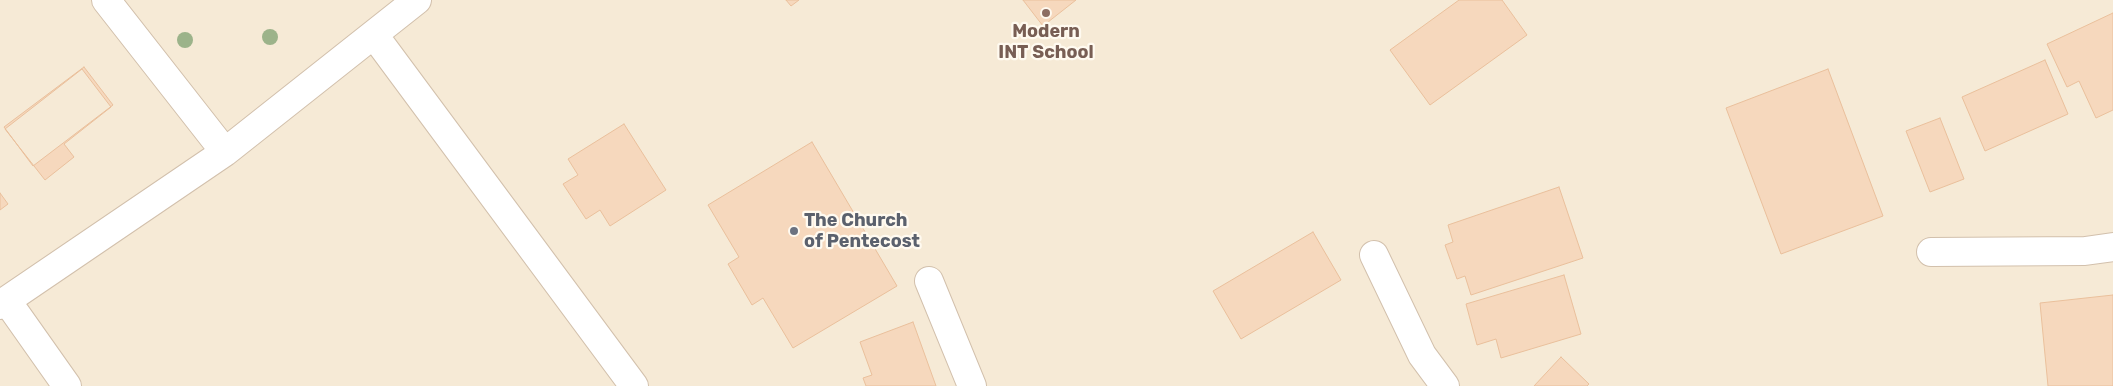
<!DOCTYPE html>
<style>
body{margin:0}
canvas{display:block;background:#fef7e8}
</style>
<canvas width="2113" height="386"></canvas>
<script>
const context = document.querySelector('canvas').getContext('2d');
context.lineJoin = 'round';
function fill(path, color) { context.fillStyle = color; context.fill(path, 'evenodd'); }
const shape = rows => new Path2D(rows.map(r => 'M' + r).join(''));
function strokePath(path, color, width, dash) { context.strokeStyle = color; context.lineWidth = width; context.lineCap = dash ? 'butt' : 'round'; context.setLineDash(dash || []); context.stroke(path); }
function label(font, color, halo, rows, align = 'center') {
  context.font = font + ' Rubik,sans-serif'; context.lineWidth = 4.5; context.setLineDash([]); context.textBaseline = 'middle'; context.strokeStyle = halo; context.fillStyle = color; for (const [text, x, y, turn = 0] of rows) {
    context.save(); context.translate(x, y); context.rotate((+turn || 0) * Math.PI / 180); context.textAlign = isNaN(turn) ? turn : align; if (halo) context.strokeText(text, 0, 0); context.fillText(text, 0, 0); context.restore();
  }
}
const residential = shape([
 [0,0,2113,0,2113,386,0,386]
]);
const building = shape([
 [786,0,799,0,791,6,786,0],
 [1023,0,1076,0,1043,26,1023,0],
 [1459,0,1502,0,1527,35,1430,105,1390,50,1459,0],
 [2113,13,2113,110,2096,118,2079,81,2067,87,2047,44,2113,13],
 [2045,60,2068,114,1985,151,1962,97,2045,60],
 [84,67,113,105,33,166,4,127,84,67],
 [82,69,111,107,64,144,74,157,45,180,5,129,82,69],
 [1828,69,1883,216,1781,254,1726,108,1828,69],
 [1940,118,1964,179,1930,192,1906,131,1940,118],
 [624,124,666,190,610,226,600,210,586,219,563,184,578,175,568,159,624,124],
 [812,142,897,286,793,348,763,298,752,305,728,264,739,257,708,205,812,142],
 [1559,187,1583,258,1471,295,1465,276,1457,279,1445,245,1453,242,1448,225,1559,187],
 [0,193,8,204,0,210,0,193],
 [1313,232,1341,280,1241,339,1213,291,1313,232],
 [1564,275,1581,334,1501,358,1496,339,1477,345,1466,304,1564,275],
 [2113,295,2113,386,2048,386,2040,303,2113,295],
 [913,322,936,386,866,386,863,378,872,375,860,342,913,322],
 [1561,357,1589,384,1587,386,1534,386,1561,357]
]);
const minor = shape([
 [106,0,225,152],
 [374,35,634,386],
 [1931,252,2085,251,2113,247],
 [1374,255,1422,355,1445,386],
 [929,281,972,386],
 [7,301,67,386],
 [0,305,225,152,417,0]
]);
const trees = [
 [270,37],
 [185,40]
];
const markers = [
 [1046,13,5,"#8d6e63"],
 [794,231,5,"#6b7280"]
];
const educationNames = [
 ["Modern",1046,32],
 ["INT School",1046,53]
];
const worshipNames = [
 ["The Church",804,221],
 ["of Pentecost",804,242]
];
fill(residential, '#f6ead6');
fill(building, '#f6d8bd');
strokePath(building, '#eac09c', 1);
strokePath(minor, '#d2c0ac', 30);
strokePath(minor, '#fff', 28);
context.fillStyle = '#9cb38a';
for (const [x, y] of trees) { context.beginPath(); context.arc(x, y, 8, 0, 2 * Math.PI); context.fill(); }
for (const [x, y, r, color] of markers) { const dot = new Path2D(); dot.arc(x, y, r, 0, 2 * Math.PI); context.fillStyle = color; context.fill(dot); strokePath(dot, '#fffaf0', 2); }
label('bold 18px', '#785e54', '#fffaf0', educationNames);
label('bold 18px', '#5b616d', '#fffaf0', worshipNames, 'left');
</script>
